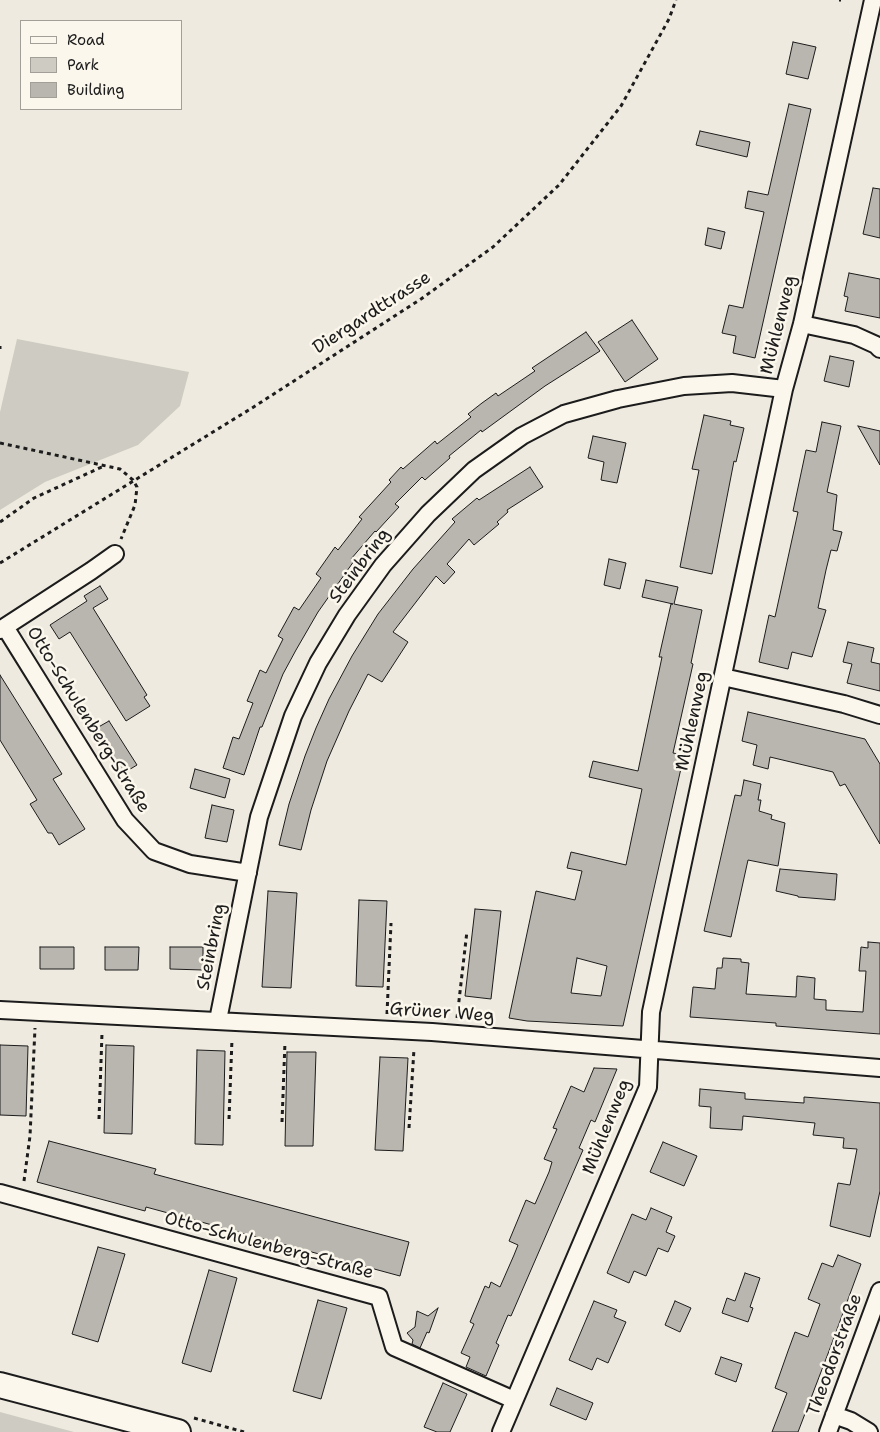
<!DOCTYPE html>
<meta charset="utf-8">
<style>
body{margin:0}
#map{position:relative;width:880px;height:1432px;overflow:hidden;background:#eeeadf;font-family:"Shantell Sans",sans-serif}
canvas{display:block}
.legend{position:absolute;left:20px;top:20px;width:162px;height:90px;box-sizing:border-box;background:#fbf7ec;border:1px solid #a29f99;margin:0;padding:6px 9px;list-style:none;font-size:15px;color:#1c1c1c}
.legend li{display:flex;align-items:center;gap:10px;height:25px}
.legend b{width:25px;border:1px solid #a29f99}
</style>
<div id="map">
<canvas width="880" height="1432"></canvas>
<ul class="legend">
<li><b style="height:6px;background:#fbf7ec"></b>Road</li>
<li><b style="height:14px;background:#ceccc2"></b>Park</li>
<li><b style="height:14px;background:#b9b6af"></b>Building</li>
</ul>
</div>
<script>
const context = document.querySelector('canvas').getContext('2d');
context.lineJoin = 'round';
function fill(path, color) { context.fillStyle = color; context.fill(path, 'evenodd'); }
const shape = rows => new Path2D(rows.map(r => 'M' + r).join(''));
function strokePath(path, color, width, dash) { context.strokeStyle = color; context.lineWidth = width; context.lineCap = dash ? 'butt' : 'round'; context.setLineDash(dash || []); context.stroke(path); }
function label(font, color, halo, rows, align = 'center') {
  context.font = font + ' "Shantell Sans",sans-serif'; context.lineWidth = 5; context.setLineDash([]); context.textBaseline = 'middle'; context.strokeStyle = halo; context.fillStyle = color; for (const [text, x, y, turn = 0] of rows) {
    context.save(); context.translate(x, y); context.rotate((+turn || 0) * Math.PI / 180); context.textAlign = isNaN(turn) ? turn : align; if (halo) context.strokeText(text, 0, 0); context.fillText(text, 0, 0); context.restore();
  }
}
const green = shape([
 [17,339,189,372,180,406,138,445,45,482,0,510,0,412],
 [0,1412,74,1432,0,1432]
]);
const building = shape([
 [793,42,816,47,808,79,786,74,793,42],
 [789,104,811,109,755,358,733,353,736,336,722,333,729,305,743,308,764,212,745,208,748,191,768,195,789,104],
 [700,131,750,142,747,157,696,145,700,131],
 [873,188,880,189,880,238,863,234,873,188],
 [708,228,725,232,721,249,705,245,708,228],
 [849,273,880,279,880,318,845,311,848,297,844,296,849,273],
 [632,320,658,359,625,382,598,342,632,320],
 [586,332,600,351,545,386,482,432,481,430,449,456,450,458,425,480,422,477,395,504,399,507,376,532,375,531,351,559,354,561,318,612,296,650,283,674,262,727,260,727,244,775,223,768,233,737,239,739,253,703,247,701,260,670,266,673,283,639,278,636,294,607,299,610,321,578,316,574,335,547,338,550,362,519,359,517,391,482,389,480,401,467,403,469,435,441,437,444,471,417,468,414,482,403,496,393,498,396,535,371,532,368,586,332],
 [830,356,854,361,849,387,824,381,830,356],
 [704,415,731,421,730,425,744,428,736,462,734,461,712,574,680,567,699,470,692,469,704,415],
 [822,422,841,426,827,492,837,495,833,530,842,532,837,551,831,550,826,570,818,608,826,610,812,657,792,652,788,669,759,662,769,615,775,617,798,512,793,511,806,450,816,452,822,422],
 [858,426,880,431,880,465,858,426],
 [593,436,626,443,617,483,601,480,604,462,588,458,593,436],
 [530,467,543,487,507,510,508,512,497,522,499,524,474,545,469,539,447,564,455,572,444,584,436,576,393,632,408,642,382,682,368,674,349,711,327,761,311,810,301,850,279,845,289,804,305,756,316,728,329,699,352,656,378,614,413,569,455,522,452,519,477,498,479,500,530,467],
 [609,559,626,563,620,589,604,585,609,559],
 [646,580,678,587,674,604,702,610,691,663,693,664,673,753,684,755,623,1026,527,1021,509,1018,536,891,575,900,582,871,567,868,571,852,626,865,642,789,589,777,593,761,638,771,662,657,659,657,671,604,673,604,642,597,646,580],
 [577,958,607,966,601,996,571,993,577,958],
 [100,586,108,599,93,608,147,695,144,697,150,706,126,721,70,632,59,639,50,625,87,601,84,596,100,586],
 [848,642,874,648,871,662,880,664,880,691,847,683,852,664,843,662,848,642],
 [0,675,62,774,53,779,85,829,59,845,52,833,48,833,30,804,37,800,0,740,0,675],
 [748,712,865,739,880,764,880,844,845,784,840,786,833,772,770,757,768,769,753,765,757,745,742,741,748,712],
 [109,721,137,765,122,774,95,729,109,721],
 [195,769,230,779,225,798,190,788,195,769],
 [744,780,761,784,758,800,761,800,759,811,772,815,771,819,785,823,778,866,748,860,731,937,704,931,735,795,741,796,744,780],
 [212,805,234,810,227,842,205,838,212,805],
 [780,869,837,874,835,900,798,897,798,896,776,891,780,869],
 [268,891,297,893,291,988,262,987,268,891],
 [359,900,387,901,383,987,356,986,359,900],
 [475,909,501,911,491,999,465,996,475,909],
 [868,942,880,943,880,1034,776,1026,776,1023,690,1017,693,987,715,989,717,968,722,968,723,958,741,959,741,962,749,963,746,994,796,997,797,976,815,978,814,999,826,1000,826,1010,863,1012,866,971,859,971,861,947,868,948,868,942],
 [40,947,74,947,74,969,40,969,40,947],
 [105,947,139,947,138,970,105,970,105,947],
 [170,947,203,947,203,970,170,969,170,947],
 [0,1045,28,1046,26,1116,0,1115,0,1045],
 [106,1045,134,1046,132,1134,104,1133,106,1045],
 [197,1050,225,1051,223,1145,195,1144,197,1050],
 [287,1052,316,1052,313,1146,285,1146,287,1052],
 [380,1057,408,1058,403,1151,375,1150,380,1057],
 [594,1068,617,1069,595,1122,591,1120,579,1148,583,1150,511,1316,508,1315,496,1343,499,1345,486,1376,466,1367,470,1357,461,1353,474,1324,470,1322,485,1286,489,1288,491,1282,500,1287,514,1255,518,1245,509,1241,526,1200,535,1204,549,1172,552,1162,544,1159,557,1129,553,1128,571,1086,584,1092,594,1068],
 [700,1089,745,1093,745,1099,804,1103,804,1097,880,1103,880,1191,870,1237,830,1226,838,1183,850,1185,857,1149,843,1148,844,1138,813,1135,815,1123,743,1116,742,1130,710,1128,711,1107,699,1106,700,1089],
 [49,1141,156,1169,154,1174,409,1242,400,1276,146,1207,145,1211,37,1182,49,1141],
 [663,1142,697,1156,684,1186,650,1172,663,1142],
 [651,1208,672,1217,666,1232,675,1236,668,1252,658,1248,646,1276,634,1271,629,1283,607,1273,632,1214,646,1220,651,1208],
 [98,1247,125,1254,98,1342,72,1334,98,1247],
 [838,1255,861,1264,829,1351,798,1432,772,1432,787,1393,775,1388,788,1351,795,1332,808,1337,820,1304,808,1299,822,1263,833,1267,838,1255],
 [209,1270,237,1278,211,1372,182,1363,209,1270],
 [745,1273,760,1278,750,1307,753,1308,748,1322,722,1313,727,1298,735,1301,745,1273],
 [318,1300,347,1308,321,1399,293,1391,318,1300],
 [594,1301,617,1310,614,1317,626,1322,608,1363,597,1358,592,1370,569,1360,594,1301],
 [675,1301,691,1308,680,1332,665,1325,675,1301],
 [438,1308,429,1333,427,1332,420,1348,412,1344,413,1340,407,1333,415,1327,417,1311,428,1316,438,1308],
 [721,1357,742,1364,736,1382,715,1374,721,1357],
 [443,1383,467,1394,450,1432,437,1432,424,1427,443,1383],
 [557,1388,593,1403,586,1420,550,1405,557,1388]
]);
const path = shape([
 [839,0,841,0],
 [0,346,0,349],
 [0,443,120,469,133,480,137,487,135,505,121,539],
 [0,522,34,498,104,466],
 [0,563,252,408,421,299,493,247,559,185,621,106,669,19,676,0],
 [387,1014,391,923],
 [457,1018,467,931],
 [99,1119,102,1033],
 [229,1119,232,1039],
 [282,1122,285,1042],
 [409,1128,414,1049],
 [24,1181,30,1136,35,1028],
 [194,1418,244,1432]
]);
const minor = shape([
 [802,324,854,335,876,345,880,349],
 [5,627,125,820,154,851,190,864,248,873],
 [0,630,91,571,115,554],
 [723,677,844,704,880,715],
 [0,1010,432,1032,880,1068],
 [218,1020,259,817,293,716,318,663,347,615,383,565,428,514,474,470,522,436,564,414,618,399,684,386,732,383,784,389],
 [0,1193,379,1297,394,1347,514,1400],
 [834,1415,851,1421,869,1432],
 [501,1432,648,1087,651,1012,784,389,802,324,873,0],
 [828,1432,880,1291]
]);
const secondary = shape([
 [0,1385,178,1432]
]);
const streetNames = [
 ["Diergardttrasse",372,313,-33],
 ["Mühlenweg",779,325,-76],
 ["Steinbring",360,566,-53],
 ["Otto-Schulenberg-Straße",88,720,58],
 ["Mühlenweg",693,721,-78],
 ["Steinbring",212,947,-79],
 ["Grüner Weg",442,1013,4],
 ["Mühlenweg",607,1127,-68],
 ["Otto-Schulenberg-Straße",269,1246,15],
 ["Theodorstraße",835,1355,-70]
];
fill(green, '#ceccc2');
fill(building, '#b9b6af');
strokePath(building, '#1c1c1c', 1);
strokePath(minor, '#1c1c1c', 20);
strokePath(secondary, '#1c1c1c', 28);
strokePath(path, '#1c1c1c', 3, [4, 4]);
strokePath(minor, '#fbf7ec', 16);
strokePath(secondary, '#fbf7ec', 24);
label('18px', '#1c1c1c', '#fbf7ec', streetNames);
</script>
